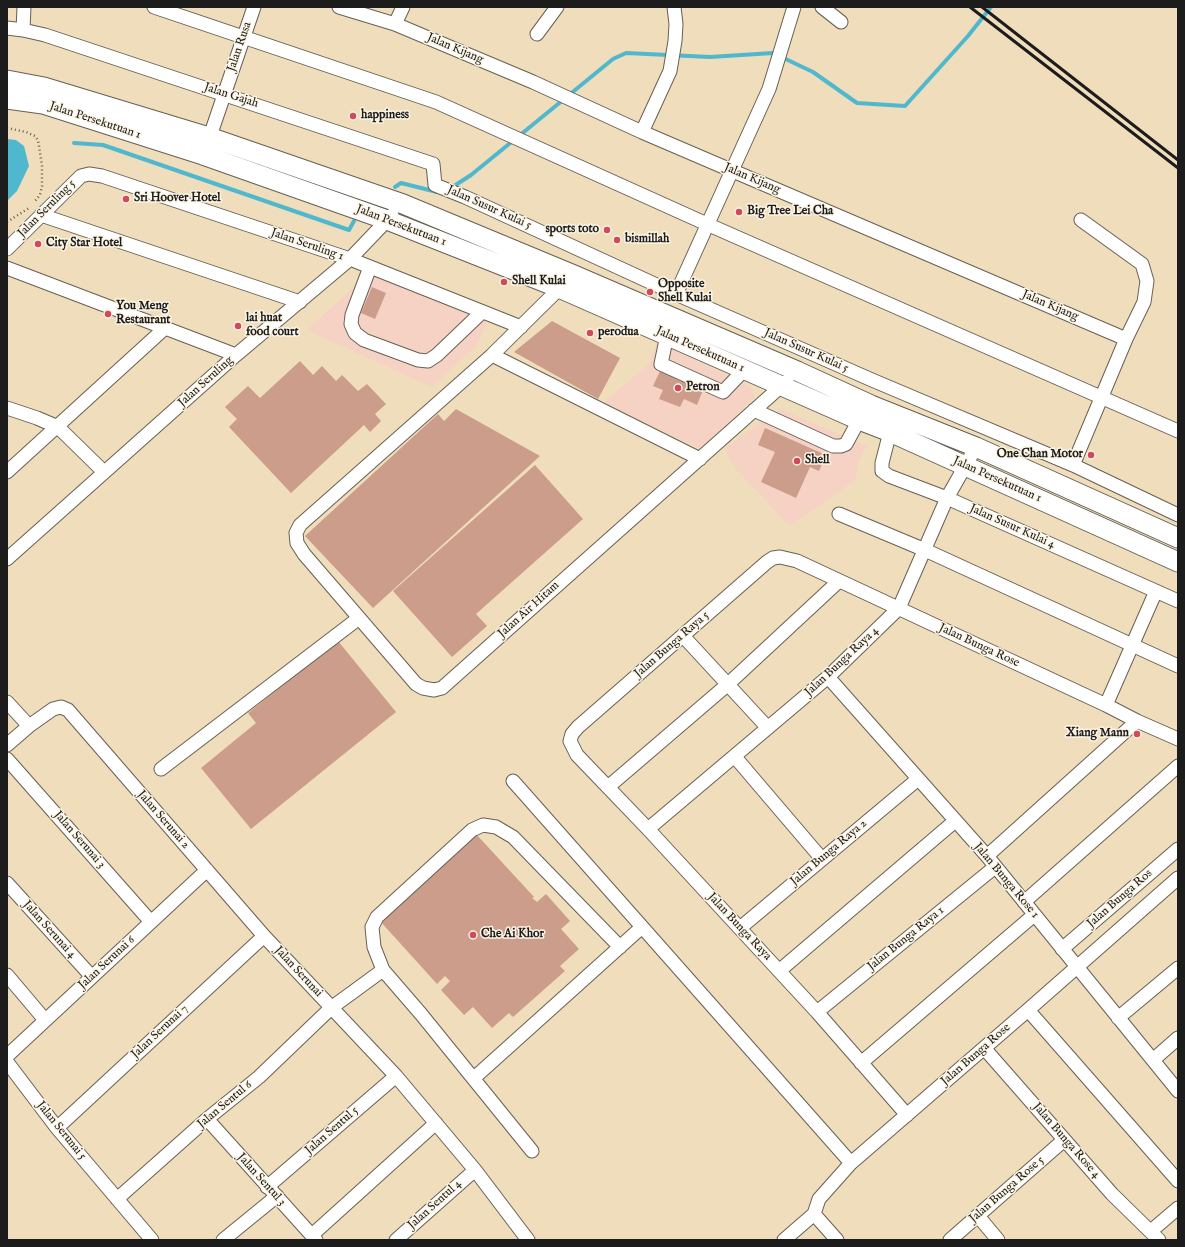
<!DOCTYPE html>
<style>
body{margin:0}
#map{position:relative;width:1185px;height:1247px;overflow:hidden;background:#efddbb;font-family:"IM FELL English",serif}
canvas{display:block}
.frame{position:absolute;inset:0;border:8px solid #1c1c1c;pointer-events:none}
</style>
<div id="map">
<canvas width="1185" height="1247"></canvas>
<div class="frame"></div>
</div>
<script>
const context = document.querySelector('canvas').getContext('2d');
context.lineJoin = 'round';
function fill(path, color) { context.fillStyle = color; context.fill(path, 'evenodd'); }
const shape = rows => new Path2D(rows.map(r => 'M' + r).join(''));
function strokePath(path, color, width, dash) { context.strokeStyle = color; context.lineWidth = width; context.lineCap = dash ? 'butt' : 'round'; context.setLineDash(dash || []); context.stroke(path); }
function label(font, color, halo, rows, align = 'center') {
  context.font = font + ' "IM FELL English",serif'; context.lineWidth = 3; context.setLineDash([]); context.textBaseline = 'middle'; context.strokeStyle = halo; context.fillStyle = color; for (const [text, x, y, turn = 0] of rows) {
    context.save(); context.translate(x, y); context.rotate((+turn || 0) * Math.PI / 180); context.textAlign = isNaN(turn) ? turn : align; if (halo) context.strokeText(text, 0, 0); context.fillText(text, 0, 0); context.restore();
  }
}
const built = shape([
 [371,271,487,321,477,345,432,387,307,330],
 [657,343,717,370,752,388,754,398,700,449,603,403,649,364],
 [780,409,867,446,859,460,855,480,790,526,733,466,725,448]
]);
const water = shape([
 [7,139,16,140,24,146,29,166,17,191,7,201]
]);
const stream = shape([
 [569,95,613,59,626,53,710,57,773,53,813,72,857,103,905,106,968,36,991,7],
 [74,143,103,145,349,230,354,221],
 [395,187,401,183,437,192],
 [451,188,471,175,563,100]
]);
const building = shape([
 [372,287,386,293,375,319,361,313],
 [552,321,620,358,598,399,514,352],
 [300,361,313,375,322,366,336,381,342,375,358,391,367,384,386,404,375,414,381,421,370,432,364,425,291,493,229,427,237,419,225,407,248,386,260,398],
 [660,371,703,390,697,405,684,399,680,407,659,399,663,390,653,386],
 [456,409,540,456,373,608,305,536,438,414,444,421],
 [765,428,826,455,819,471,810,467,796,498,761,482,775,452,758,445],
 [535,465,583,519,476,614,487,626,452,657,393,591],
 [338,641,396,712,251,829,201,768,256,723,248,713],
 [476,834,534,897,532,898,537,902,546,894,570,921,561,929,579,949,560,966,565,971,513,1017,509,1013,492,1028,473,1007,464,1015,441,990,450,981,445,976,437,984,380,921]
]);
const path = shape([
 [7,128,26,132,35,136,38,140,42,165,42,186,40,195,35,201],
 [7,222,29,208]
]);
const minor = shape([
 [154,7,436,102,709,225,1178,431],
 [339,7,395,24,533,82,642,132,733,171,1126,339],
 [822,7,841,22],
 [395,24,403,7],
 [7,28,23,30,45,35,433,164,435,185,465,197,676,294,872,380,1073,465,1178,515],
 [23,30,24,7],
 [537,34,557,7],
 [642,132,670,71,675,41,676,24,674,7],
 [207,145,254,7],
 [41,215,300,302],
 [7,249,81,176,89,174,102,176,350,259,521,327],
 [370,267,352,315,351,324,355,333,364,340,418,360,428,361,437,355,482,312],
 [7,268,236,355],
 [565,283,492,355,300,525,296,533,297,543,304,554,416,684,423,688,434,690,442,688,787,381],
 [676,294,769,89,794,7],
 [667,335,661,364,723,392,745,369],
 [492,355,700,459],
 [7,408,37,418,58,427,104,472],
 [754,410,833,446,841,446,846,444,859,420],
 [890,432,882,463,882,471,889,476,947,498,1178,601],
 [1073,465,1126,339,1144,302,1147,281,1142,264,1081,220],
 [7,472,165,328],
 [839,514,925,550,1178,666],
 [7,559,236,355,350,259,392,215],
 [683,636,768,728],
 [828,677,987,856,1178,1091],
 [7,702,29,726],
 [1106,705,1156,591],
 [7,745,29,726,53,709,61,707,68,710,264,936,396,1076,475,1170,528,1240],
 [735,757,822,859],
 [7,759,151,922],
 [161,769,359,618],
 [513,781,851,1163],
 [608,787,727,685,839,581],
 [648,829,828,677,899,608,947,498,976,447],
 [987,856,1137,721],
 [7,883,92,977],
 [1024,902,1178,766],
 [740,928,918,779],
 [1062,949,1178,849],
 [383,970,374,947,372,927,377,917,472,830,483,825,496,827,513,837,620,947],
 [779,971,955,821],
 [7,975,45,1020],
 [1028,1010,1178,1181],
 [817,1012,995,867],
 [1118,1018,1178,968],
 [984,1048,1112,1194,1159,1240],
 [7,1056,207,870],
 [1153,1060,1178,1038],
 [7,1062,57,1128,152,1240],
 [861,1063,1034,915],
 [474,1078,642,927],
 [907,1115,817,1012,648,829,577,755,570,741,572,734,578,727,767,562,773,558,780,557,797,561,1106,705,1137,721,1178,739],
 [207,1119,316,1240],
 [57,1128,264,936],
 [267,1187,396,1076],
 [117,1199,207,1119,259,1077,331,1008,383,970,421,1014,532,1151],
 [814,1214,837,1240],
 [978,1216,998,1240],
 [1151,1231,1178,1208],
 [312,1235,436,1123],
 [223,1240,277,1196],
 [396,1240,475,1170],
 [784,1240,814,1214,819,1199,851,1163,1028,1010,1178,878],
 [950,1240,1064,1140]
]);
const highway = shape([
 [7,80,44,87,209,137,403,204,574,275,797,371,871,405,976,447,1178,538],
 [7,99,43,104,203,155,387,220,559,288,859,420,890,432,1178,562]
]);
const rail = shape([
 [970,7,1178,168],
 [982,7,1178,160]
]);
const markers = [
 [353,116,4,"#d1495b"],
 [126,199,4,"#d1495b"],
 [739,212,4,"#d1495b"],
 [607,230,4,"#d1495b"],
 [617,240,4,"#d1495b"],
 [38,244,4,"#d1495b"],
 [504,282,4,"#d1495b"],
 [650,292,4,"#d1495b"],
 [108,314,4,"#d1495b"],
 [238,326,4,"#d1495b"],
 [590,333,4,"#d1495b"],
 [678,388,4,"#d1495b"],
 [1091,455,4,"#d1495b"],
 [797,461,4,"#d1495b"],
 [1137,734,4,"#d1495b"],
 [473,935,4,"#d1495b"]
];
const streetNames = [
 ["Jalan Rusa",240,47,-71],
 ["Jalan Kijang",455,49,23],
 ["Jalan Gajah",231,96,18],
 ["Jalan Persekutuan 1",95,121,18],
 ["Jalan Kijang",752,179,23],
 ["Jalan Susur Kulai 5",489,208,24],
 ["Jalan Seruling 5",47,209,-45],
 ["Jalan Persekutuan 1",401,226,21],
 ["Jalan Seruling 1",307,245,19],
 ["Jalan Kijang",1050,306,23],
 ["Jalan Persekutuan 1",700,350,24],
 ["Jalan Susur Kulai 5",806,351,24],
 ["Jalan Seruling",206,382,-42],
 ["Jalan Persekutuan 1",997,480,24],
 ["Jalan Susur Kulai 4",1012,527,24],
 ["Jalan Air Hitam",529,610,-42],
 ["Jalan Bunga Raya 5",672,645,-41],
 ["Jalan Bunga Rose",979,646,25],
 ["Jalan Bunga Raya 4",842,662,-43],
 ["Jalan Serunai 2",163,820,49],
 ["Jalan Serunai 3",79,840,49],
 ["Jalan Bunga Raya 2",829,853,-40],
 ["Jalan Bunga Rose 1",1006,881,50],
 ["Jalan Bunga Ros",1120,899,-41],
 ["Jalan Bunga Raya",739,927,47],
 ["Jalan Serunai 4",49,930,48],
 ["Jalan Bunga Raya 1",906,939,-39],
 ["Jalan Serunai 6",107,963,-43],
 ["Jalan Serunai",298,972,47],
 ["Jalan Serunai 7",160,1032,-43],
 ["Jalan Bunga Rose",976,1055,-41],
 ["Jalan Sentul 6",225,1105,-40],
 ["Jalan Serunai 5",61,1131,51],
 ["Jalan Sentul 5",332,1131,-41],
 ["Jalan Bunga Rose 4",1066,1141,49],
 ["Jalan Sentul 3",261,1180,48],
 ["Jalan Bunga Rose 5",1007,1190,-41],
 ["Jalan Sentul 4",435,1205,-42]
];
const poiNames = [
 ["happiness",361,116],
 ["Sri Hoover Hotel",134,199],
 ["Big Tree Lei Cha",747,212],
 ["sports toto",599,230,"right"],
 ["bismillah",625,240],
 ["City Star Hotel",46,244],
 ["Shell Kulai",512,282],
 ["Opposite",658,285],
 ["Shell Kulai",658,299],
 ["You Meng",116,307],
 ["Restaurant",116,321],
 ["lai huat",246,319],
 ["food court",246,333],
 ["perodua",598,333],
 ["Petron",686,388],
 ["One Chan Motor",1083,455,"right"],
 ["Shell",805,461],
 ["Xiang Mann",1129,734,"right"],
 ["Che Ai Khor",481,935]
];
fill(built, '#f6d2c4');
fill(water, '#50b8ce');
strokePath(stream, '#50b8ce', 4);
fill(building, '#cc9d8a');
strokePath(minor, '#666054', 15);
strokePath(highway, '#666054', 21);
strokePath(path, '#666054', 2.5, [1, 3]);
strokePath(minor, '#fff', 13);
strokePath(highway, '#fff', 19);
strokePath(rail, '#1c1c1c', 3);
for (const [x, y, r, color] of markers) { const dot = new Path2D(); dot.arc(x, y, r, 0, 2 * Math.PI); context.fillStyle = color; context.fill(dot); strokePath(dot, '#fcf5e5', 1.5); }
label('12px', '#1c1c1c', '#fcf5e5', streetNames);
label('bold 12px', '#1c1c1c', '#fcf5e5', poiNames, 'left');
</script>
